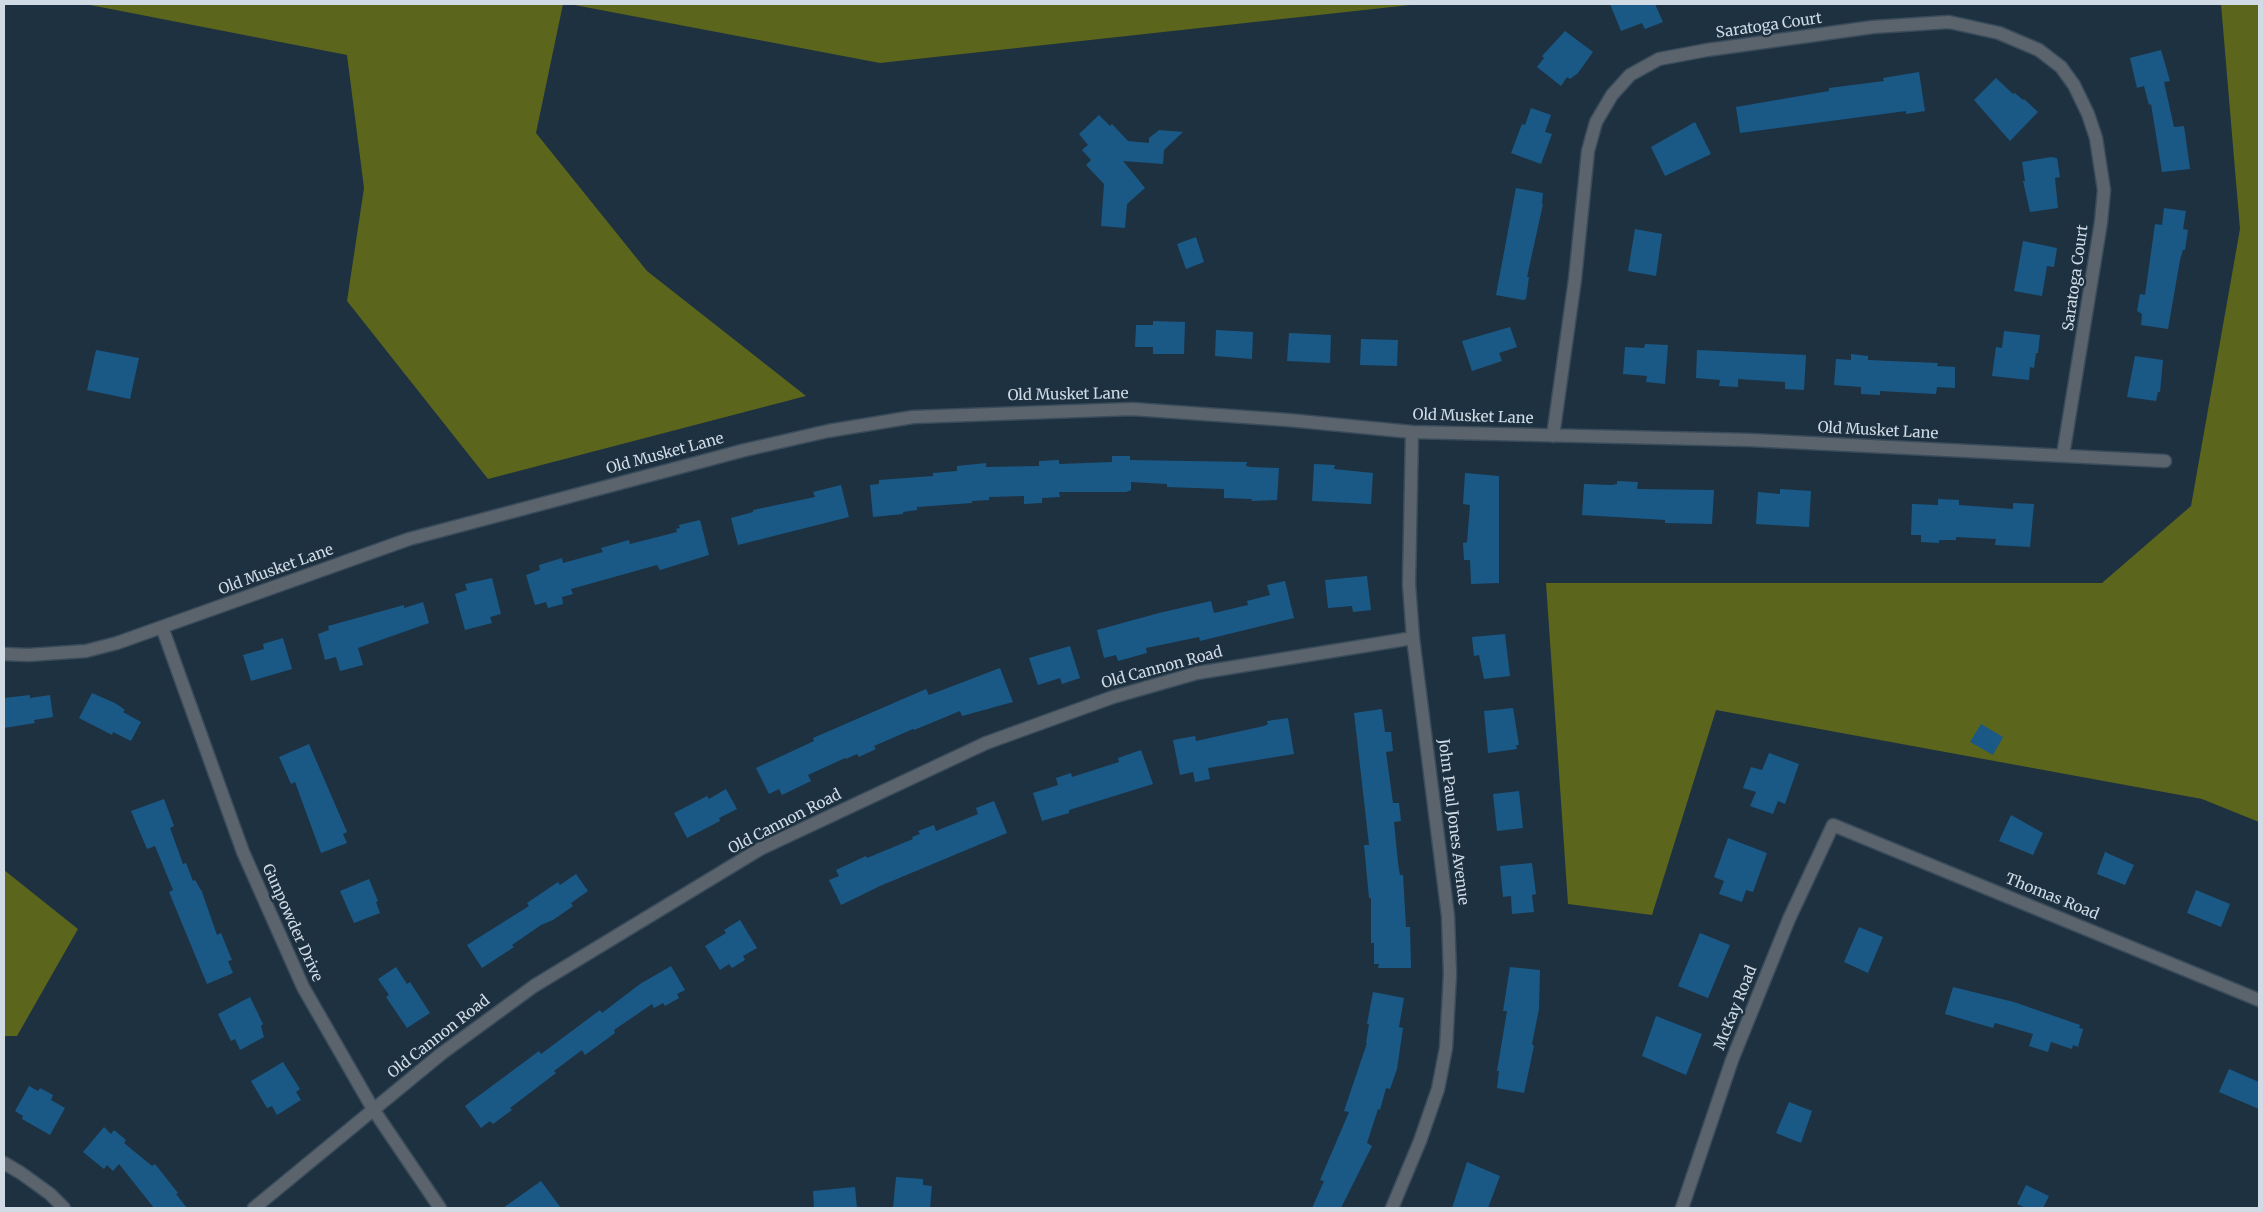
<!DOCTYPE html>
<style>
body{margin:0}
#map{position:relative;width:2263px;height:1212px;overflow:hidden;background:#1e3141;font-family:Merriweather,serif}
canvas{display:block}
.frame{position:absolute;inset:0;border:5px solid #d0dbe5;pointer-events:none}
</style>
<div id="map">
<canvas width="2263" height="1212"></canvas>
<div class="frame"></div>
</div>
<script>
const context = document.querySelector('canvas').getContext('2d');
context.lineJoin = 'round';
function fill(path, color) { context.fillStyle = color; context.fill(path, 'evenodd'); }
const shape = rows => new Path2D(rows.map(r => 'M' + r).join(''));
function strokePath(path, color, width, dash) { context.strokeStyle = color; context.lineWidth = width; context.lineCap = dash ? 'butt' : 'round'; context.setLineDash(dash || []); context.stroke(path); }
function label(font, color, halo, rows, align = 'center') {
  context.font = font + ' Merriweather,serif'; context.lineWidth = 5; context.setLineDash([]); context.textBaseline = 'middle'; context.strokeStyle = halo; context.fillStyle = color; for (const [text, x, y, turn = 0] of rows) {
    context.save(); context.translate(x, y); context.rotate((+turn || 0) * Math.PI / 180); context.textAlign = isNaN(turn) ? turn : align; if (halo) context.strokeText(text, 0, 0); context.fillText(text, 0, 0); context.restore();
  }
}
const forest = shape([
 [85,4,563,4,536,133,647,271,806,396,488,479,347,301,364,188,347,55],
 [569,4,1419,4,880,63],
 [2221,4,2259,4,2259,822,2202,799,1716,710,1652,915,1568,904,1546,583,2102,583,2191,506,2240,229],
 [4,870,78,929,17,1036,4,1036]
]);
const building = shape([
 [1610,4,1655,4,1663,22,1645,29,1642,23,1621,31],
 [1565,31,1593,52,1578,73,1570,79,1567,77,1561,86,1537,67,1544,58,1542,56],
 [2161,50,2170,81,2164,82,2174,127,2184,126,2190,169,2162,172,2151,104,2149,105,2144,86,2137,88,2130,58],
 [1919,72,1925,111,1906,114,1906,111,1740,133,1736,107,1829,91,1829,88,1884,81,1883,78],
 [1996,78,2013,94,2015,93,2023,100,2024,99,2038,112,2010,141,1974,100],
 [1531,108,1551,115,1545,132,1552,134,1541,164,1511,153,1522,124,1525,125],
 [1099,115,1110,126,1112,124,1128,141,1149,143,1149,138,1159,130,1183,132,1164,150,1163,164,1123,161,1145,188,1127,204,1125,228,1101,226,1104,184,1086,165,1091,160,1082,150,1088,145,1079,134],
 [1695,122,1711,154,1665,176,1651,147],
 [2051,157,2057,158,2060,177,2055,178,2058,208,2030,212,2023,181,2025,181,2022,162],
 [1516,188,1543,193,1542,204,1543,204,1527,277,1529,277,1526,299,1523,300,1496,295],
 [2164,208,2186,211,2183,229,2188,230,2185,250,2183,250,2180,260,2168,329,2141,325,2142,314,2137,311,2140,294,2145,295,2155,224,2162,225],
 [1635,229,1662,234,1656,276,1628,271],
 [1196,237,1204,262,1186,269,1177,244],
 [2023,241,2057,248,2054,267,2047,266,2042,296,2014,291],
 [1153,321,1185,322,1184,354,1153,354,1153,347,1135,347,1136,325,1153,325],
 [1510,327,1517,347,1499,353,1502,361,1472,371,1462,341],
 [1216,330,1253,332,1252,359,1215,356],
 [2004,331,2040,335,2038,353,2036,353,2034,368,2030,367,2029,380,1992,376,1996,347,2002,348],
 [1289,333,1331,335,1330,363,1287,361],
 [1361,339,1398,340,1397,366,1360,365],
 [1645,344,1668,345,1665,384,1646,382,1647,376,1623,374,1625,347,1644,348],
 [96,350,139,358,130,399,87,390],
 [1697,350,1806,355,1804,390,1785,389,1785,382,1738,379,1738,387,1719,386,1720,380,1696,378],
 [1851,354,1868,356,1868,360,1938,363,1937,366,1955,367,1955,388,1937,387,1936,394,1880,391,1880,395,1861,394,1861,387,1834,385,1836,359,1851,360],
 [2135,356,2163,360,2160,392,2158,392,2156,401,2127,397],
 [1112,456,1130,456,1130,460,1247,462,1246,466,1251,467,1279,468,1277,500,1251,501,1252,499,1224,498,1224,489,1167,487,1167,484,1131,482,1131,490,1126,492,1059,492,1060,497,1042,498,1042,503,1024,504,1024,496,989,497,989,500,972,501,972,503,917,507,917,510,903,512,903,514,873,517,870,485,879,484,879,480,933,476,933,473,957,471,957,466,986,463,986,467,1039,466,1039,461,1059,460,1059,464,1112,462],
 [1314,464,1335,465,1334,469,1373,473,1371,504,1312,501],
 [1465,473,1499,476,1499,583,1471,584,1470,560,1464,560,1463,543,1467,542,1470,505,1463,504],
 [1617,481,1638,482,1637,489,1714,490,1712,524,1665,523,1665,520,1582,515,1584,484,1612,485,1617,484],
 [841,485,849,517,738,545,731,518,753,512,753,510,815,497,813,492],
 [1780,489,1811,491,1809,527,1756,524,1758,492,1780,494],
 [1938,499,1959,500,1959,505,2013,509,2013,503,2034,504,2030,547,1995,545,1996,539,1956,537,1956,540,1939,540,1939,543,1921,542,1921,535,1911,535,1912,504,1938,505],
 [700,520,709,555,660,570,657,565,571,589,573,594,562,597,563,604,548,608,546,602,535,605,526,575,540,570,539,565,562,558,563,563,603,552,601,548,629,540,630,544,677,532,676,529,680,528,679,525],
 [1367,576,1371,610,1353,612,1352,606,1328,608,1325,580],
 [492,578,501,614,490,617,492,623,465,630,455,594,467,590,465,584],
 [1285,581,1294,618,1200,641,1199,637,1146,648,1147,653,1118,661,1116,655,1104,658,1097,630,1159,613,1211,601,1214,613,1248,605,1247,601,1270,595,1267,585],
 [423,602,429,623,358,648,363,665,340,671,336,657,325,660,318,634,329,630,328,626,404,605,404,608],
 [1505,634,1510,676,1484,679,1479,655,1474,656,1472,637],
 [283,638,292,669,251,681,243,655,264,649,263,644],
 [1070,646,1080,678,1062,684,1060,678,1038,685,1029,658],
 [1000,668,1013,702,962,716,960,711,914,730,913,729,874,746,876,749,859,757,857,754,846,759,845,758,808,775,811,781,782,795,779,789,769,794,756,768,814,741,813,738,926,689,929,695],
 [92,693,115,703,125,710,123,712,141,722,131,741,113,732,112,735,79,718],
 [30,695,30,698,50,695,53,717,34,720,35,723,4,728,4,698],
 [1513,708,1519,745,1516,745,1517,749,1488,753,1484,711],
 [1382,709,1385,732,1391,732,1393,751,1386,752,1393,803,1399,803,1401,821,1394,822,1398,863,1400,875,1403,875,1406,927,1410,927,1411,968,1378,968,1379,964,1374,964,1374,943,1371,943,1371,898,1369,898,1364,845,1369,845,1354,713],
 [1288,718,1294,754,1208,768,1210,779,1195,782,1193,772,1180,775,1173,740,1195,736,1196,741,1264,726,1268,724,1267,721],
 [1981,724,2003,737,1993,755,1970,742],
 [309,744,347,832,343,834,347,843,321,853,295,782,291,784,279,757],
 [1141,750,1153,784,1069,810,1069,813,1042,821,1033,793,1058,785,1056,778,1071,773,1072,777,1119,762,1118,758],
 [1769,753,1799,764,1785,804,1778,801,1773,814,1750,806,1756,792,1743,788,1751,767,1762,770],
 [726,789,737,809,719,818,720,821,687,838,674,813,707,796,709,799],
 [1519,791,1523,828,1497,831,1493,794],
 [164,799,174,826,170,828,183,864,186,863,193,881,195,880,202,892,217,935,221,933,232,960,228,961,233,973,207,984,169,892,173,890,155,846,147,849,131,811],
 [994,801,1007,833,880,886,841,905,829,880,839,876,836,870,866,856,867,858,913,839,912,837,920,834,918,831,934,825,936,831,978,814,976,808],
 [2011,815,2043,833,2033,855,1999,841],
 [1728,838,1767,853,1753,892,1746,890,1742,902,1719,894,1724,881,1714,877],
 [2105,852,2134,865,2125,885,2097,874],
 [1532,863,1536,894,1532,895,1534,912,1512,914,1511,896,1503,897,1500,866],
 [576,874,588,891,571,903,573,906,553,920,541,925,512,945,514,947,482,968,467,945,529,906,527,903,558,882,560,885],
 [369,879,378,901,376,902,380,913,354,923,340,891],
 [2196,890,2230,904,2221,927,2187,913],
 [740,920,757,948,743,956,745,960,732,968,729,964,720,970,705,946,726,933,724,930],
 [1859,927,1883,937,1868,973,1844,962],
 [1700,933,1730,945,1708,998,1678,986],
 [671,966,685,990,677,994,679,998,665,1006,663,1003,654,1008,652,1004,614,1030,615,1033,585,1055,582,1050,554,1071,556,1073,510,1108,512,1110,493,1124,490,1121,481,1128,465,1106,539,1051,541,1054,600,1010,602,1013,640,984],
 [396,967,407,984,410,982,430,1013,407,1028,386,997,389,995,378,979],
 [1510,967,1540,970,1539,1009,1532,1044,1534,1046,1524,1093,1497,1088,1499,1071,1497,1071,1507,1011,1503,1011],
 [1953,987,2014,1002,2080,1025,2079,1028,2083,1029,2078,1047,2073,1045,2072,1049,2051,1042,2048,1052,2029,1046,2033,1034,1995,1023,1993,1028,1945,1014],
 [1373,992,1404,998,1399,1027,1403,1028,1397,1069,1390,1089,1386,1088,1380,1110,1378,1109,1367,1143,1372,1146,1341,1208,1312,1208,1324,1181,1320,1180,1349,1112,1344,1111,1367,1043,1366,1043,1369,1024,1367,1024],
 [250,997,263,1024,261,1026,264,1037,240,1050,235,1039,231,1041,218,1014],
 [1656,1016,1702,1034,1686,1075,1642,1056],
 [283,1062,300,1089,296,1092,301,1100,277,1115,272,1106,267,1108,251,1081],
 [2229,1069,2259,1082,2259,1109,2219,1092],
 [29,1086,38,1091,40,1088,53,1095,51,1100,65,1108,50,1135,22,1119,23,1116,15,1111],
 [1789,1102,1812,1111,1801,1143,1776,1133],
 [104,1127,111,1134,114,1130,126,1140,124,1143,152,1166,155,1164,178,1193,176,1194,187,1208,154,1208,119,1164,113,1171,107,1165,104,1169,83,1152],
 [1467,1162,1500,1176,1488,1208,1452,1208],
 [896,1177,923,1179,923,1185,932,1186,930,1208,893,1208],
 [541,1181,561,1208,503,1208],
 [2026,1185,2049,1196,2043,1208,2026,1208,2017,1204],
 [855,1187,857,1208,814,1208,813,1191]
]);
const minor = shape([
 [1553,436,1575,279,1588,151,1596,122,1612,95,1630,75,1659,59,1707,50,1873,27,1949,22,1999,33,2039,50,2061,67,2074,85,2088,114,2096,138,2104,190,2101,222,2063,455],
 [162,627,243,852,303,987,373,1109,440,1208],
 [4,654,28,655,86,651,117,643,409,539,745,450,828,431,913,417,1132,409,1288,420,1412,432,1750,440,2165,461],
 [4,1163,21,1173,50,1194,64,1208],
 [254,1208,441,1054,534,986,760,849,986,743,1113,697,1197,673,1413,638],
 [1392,1208,1420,1141,1438,1089,1446,1048,1450,974,1448,916,1413,638,1409,584,1412,432],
 [1682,1208,1732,1060,1789,919,1833,825,2259,1000]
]);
const streetNames = [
 ["Saratoga Court",1769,26,-8],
 ["Saratoga Court",2076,278,-82],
 ["Old Musket Lane",1068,395,-1],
 ["Old Musket Lane",1473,417,2],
 ["Old Musket Lane",1878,431,3],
 ["Old Musket Lane",665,454,-15],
 ["Old Musket Lane",276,570,-20],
 ["Old Cannon Road",1162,668,-15],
 ["Old Cannon Road",785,822,-27],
 ["John Paul Jones Avenue",1453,822,83],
 ["Thomas Road",2052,897,22],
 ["Gunpowder Drive",292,923,66],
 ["McKay Road",1736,1008,-68],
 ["Old Cannon Road",439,1037,-38]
];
fill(forest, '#5b651c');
fill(building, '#1a5986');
strokePath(minor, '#3a4c5b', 15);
strokePath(minor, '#5b646c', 12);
label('15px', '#d0dbe5', '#1e3141', streetNames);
</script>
